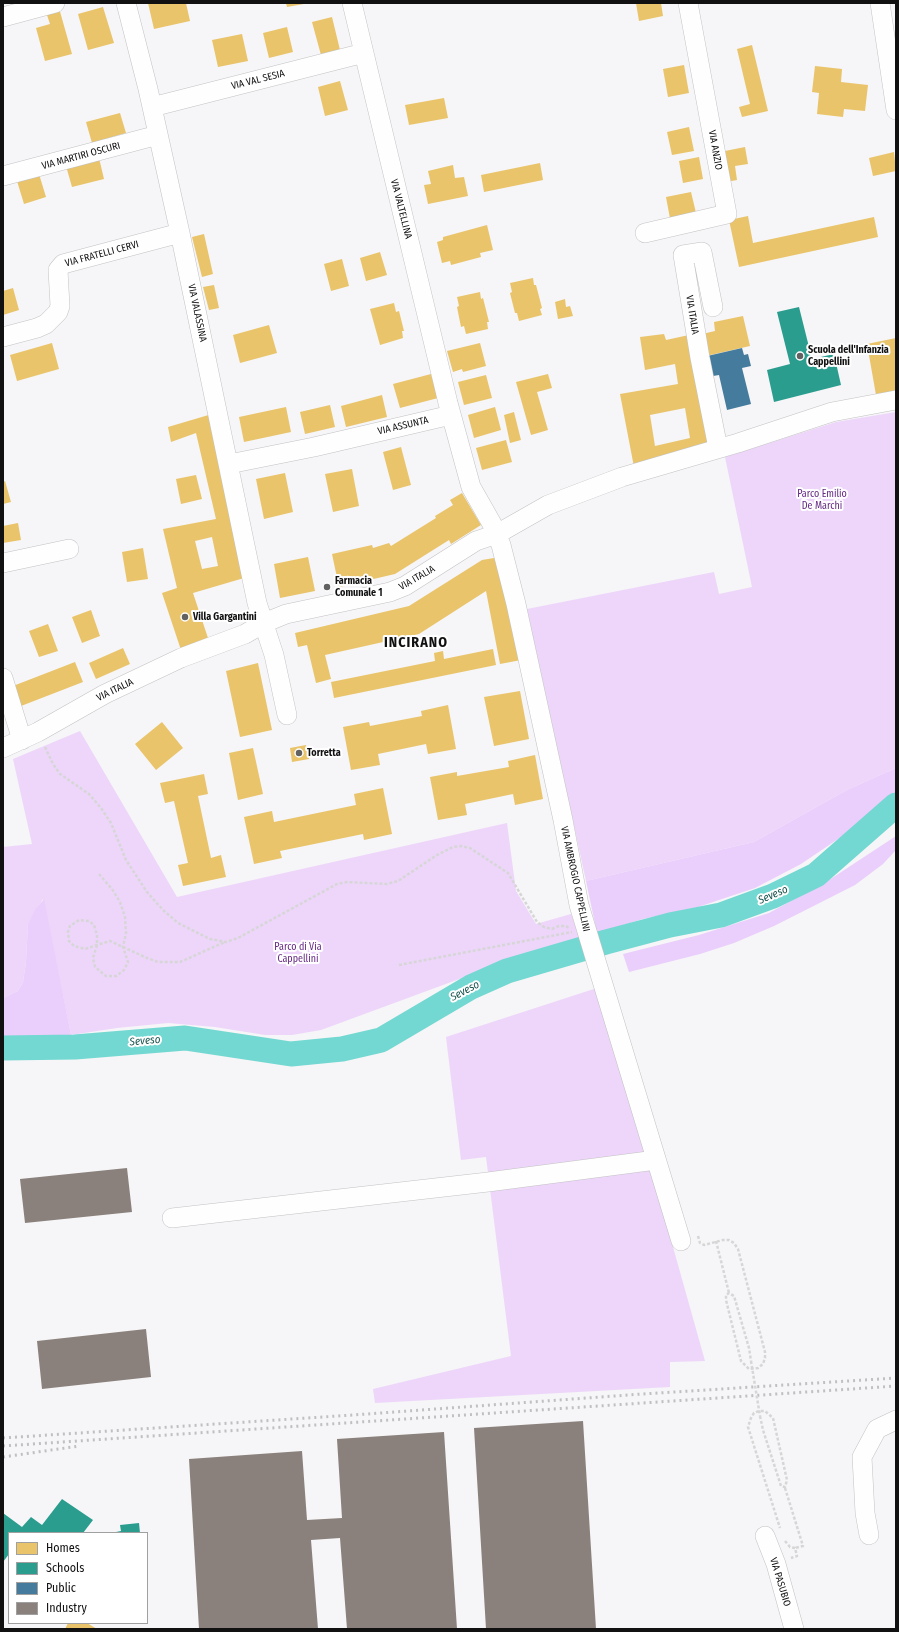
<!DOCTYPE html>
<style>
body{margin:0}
#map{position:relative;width:899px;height:1632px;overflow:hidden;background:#f6f5f7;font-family:"Fira Sans Condensed",sans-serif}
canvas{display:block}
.frame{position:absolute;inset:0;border:4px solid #111112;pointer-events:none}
.legend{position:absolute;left:8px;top:1532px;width:140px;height:92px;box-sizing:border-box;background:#fff;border:1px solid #a0a0a0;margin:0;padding:5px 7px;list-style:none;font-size:12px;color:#111112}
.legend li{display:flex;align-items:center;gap:8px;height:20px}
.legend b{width:20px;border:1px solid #a0a0a0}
</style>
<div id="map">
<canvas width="899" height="1632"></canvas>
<div class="frame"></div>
<ul class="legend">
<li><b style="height:11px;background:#e9c46a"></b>Homes</li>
<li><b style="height:11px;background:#2a9d8f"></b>Schools</li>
<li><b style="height:11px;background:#457b9d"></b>Public</li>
<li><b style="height:11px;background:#8a817c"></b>Industry</li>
</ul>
</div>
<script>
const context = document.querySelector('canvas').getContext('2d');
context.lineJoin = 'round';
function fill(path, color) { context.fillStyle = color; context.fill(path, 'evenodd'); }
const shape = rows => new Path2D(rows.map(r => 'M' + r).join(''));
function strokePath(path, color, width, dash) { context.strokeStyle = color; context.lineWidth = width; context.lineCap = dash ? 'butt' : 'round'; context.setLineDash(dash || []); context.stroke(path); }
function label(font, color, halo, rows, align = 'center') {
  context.font = font + ' "Fira Sans Condensed",sans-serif'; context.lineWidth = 4; context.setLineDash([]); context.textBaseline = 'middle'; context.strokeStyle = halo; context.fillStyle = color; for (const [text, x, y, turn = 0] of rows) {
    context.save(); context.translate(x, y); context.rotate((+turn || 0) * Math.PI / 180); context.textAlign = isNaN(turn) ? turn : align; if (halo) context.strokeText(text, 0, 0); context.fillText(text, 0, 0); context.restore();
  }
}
const green = shape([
 [896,412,896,768,847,790,754,842,586,881,527,609,714,572,719,594,752,587,725,457,836,422],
 [80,731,177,897,507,823,516,891,536,924,571,914,580,939,481,971,321,1030,292,1035,265,1035,215,1027,168,1023,117,1028,71,1035,43,899,28,924,26,962,23,982,18,991,3,998,3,847,32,844,13,759],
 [600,987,705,1361,670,1362,670,1387,375,1403,373,1389,511,1356,486,1157,461,1160,446,1037]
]);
const forest = shape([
 [896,768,896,794,841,837,801,864,755,888,698,907,643,919,597,933,586,881,754,842,847,790],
 [896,836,896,850,883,864,855,885,774,926,734,943,700,954,629,972,623,954,699,935,769,913,826,882],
 [44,899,71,1035,3,1040,3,998,18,991,23,982,26,962,28,924,35,910]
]);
const homes = shape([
 [148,3,186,3,190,21,154,29],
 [286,3,304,3,304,4,287,7],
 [636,3,661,3,663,16,639,21],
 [103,7,114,43,88,50,78,14],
 [59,8,72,54,45,61,36,28,50,24,46,12],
 [332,17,340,50,321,55,312,22],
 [287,27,293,52,269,58,263,33],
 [242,34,248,61,218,67,212,40],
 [752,45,768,111,742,117,739,107,750,104,737,49],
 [684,65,689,93,668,97,663,69],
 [815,66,842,69,841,82,868,85,865,111,844,109,843,117,817,114,819,93,812,92],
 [340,81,348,110,325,116,318,87],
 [444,98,448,118,409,125,405,105],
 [120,113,126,133,92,143,86,122],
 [689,127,694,151,672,155,667,132],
 [745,147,748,164,735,166,737,180,726,182,720,152],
 [894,152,896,171,873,176,869,158],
 [699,157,703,179,683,183,679,161],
 [99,158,104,179,72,187,66,166],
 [540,163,543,180,484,192,481,175],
 [453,165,455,178,464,177,468,196,428,204,424,185,431,184,428,171],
 [39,174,46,197,24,204,17,181],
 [691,192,697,217,671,224,666,197],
 [748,216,753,243,874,217,878,237,739,267,729,220],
 [487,225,493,250,480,253,481,257,451,265,450,261,442,263,437,242,443,240,443,237],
 [204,234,213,274,202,277,192,237],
 [380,252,387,275,366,281,360,258],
 [342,259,349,286,331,291,324,264],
 [533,278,534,285,536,285,542,308,540,309,542,315,519,321,517,313,515,313,510,293,512,292,510,283],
 [214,285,219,308,209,310,203,287],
 [13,288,19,310,3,315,3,291],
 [480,292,481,299,483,298,489,322,487,322,488,329,466,334,464,326,461,327,457,307,459,306,457,297],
 [565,299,566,307,570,306,573,316,558,319,555,302],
 [394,303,396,312,399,311,404,331,402,331,403,338,380,345,370,309],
 [743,316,750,346,706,356,698,335,715,331,714,322],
 [269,325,277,353,240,363,233,335],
 [664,334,666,340,689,335,713,443,634,467,620,394,678,384,675,364,645,370,640,337],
 [685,408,690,438,655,446,650,415],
 [896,338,896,391,876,395,867,344],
 [52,343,59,369,17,381,10,355],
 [480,343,486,366,463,372,462,369,453,372,447,351],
 [431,374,438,398,400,408,393,384],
 [548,374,552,388,537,392,548,430,531,435,516,382],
 [486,375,492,398,464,405,458,382],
 [382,395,387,417,346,427,341,406],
 [330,405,335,427,305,434,300,412],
 [286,407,291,432,244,442,239,417],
 [495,407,501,430,474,438,468,415],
 [514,412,521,440,510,443,504,415],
 [212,414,244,578,193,593,209,641,183,656,162,593,177,588,163,529,216,519,196,433,171,442,168,427],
 [212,537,218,566,202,569,195,541],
 [506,440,512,462,482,470,476,448],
 [401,447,411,485,393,490,383,452],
 [352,469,359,506,333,512,325,474],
 [285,473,293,512,264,519,256,479],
 [196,475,202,499,181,504,176,479],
 [5,481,11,502,3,504,3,482],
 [462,493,481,525,451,544,449,540,395,574,339,587,332,554,372,545,373,548,389,543,391,546,436,518,435,516,453,505,450,500],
 [18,523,21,540,3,543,3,526],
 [143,548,148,579,127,582,122,552],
 [308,557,315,591,280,598,274,564],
 [500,557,521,660,500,664,486,591,419,634,325,655,331,679,316,683,307,645,298,647,295,633,409,606,482,560],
 [91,610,100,636,82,643,72,617],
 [48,624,58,651,39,657,29,631],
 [123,648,130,664,96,679,89,663],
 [493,649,496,665,334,698,331,682,435,661,434,653,443,651,444,659],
 [75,662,83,682,21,706,13,686],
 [258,663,272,730,240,737,226,671],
 [520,691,529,739,494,746,484,697],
 [448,705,456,749,428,754,426,744,378,754,380,765,351,770,343,727,369,722,370,726,422,716,421,711],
 [162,722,183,748,156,770,135,744],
 [306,745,309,759,292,762,290,748],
 [253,748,263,794,238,800,229,753],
 [535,755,543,799,515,805,513,794,465,804,467,815,438,820,430,777,457,772,457,776,509,767,508,761],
 [204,774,208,794,198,796,211,858,221,855,226,877,183,886,178,865,188,863,174,801,165,803,160,783],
 [383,788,392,834,364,840,363,834,280,851,282,858,254,864,244,817,272,811,274,822,356,805,354,794],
 [68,1623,87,1623,97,1629,65,1629]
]);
const schools = shape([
 [799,307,812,359,834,354,841,385,774,402,767,370,790,364,777,312],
 [62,1499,93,1520,83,1533,9,1533,9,1554,3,1562,3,1513,22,1527,31,1517,42,1525],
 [139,1523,140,1533,111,1533,121,1531,120,1525]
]);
const public = shape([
 [742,348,744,355,748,354,751,366,742,368,751,404,727,410,719,375,707,377,703,357]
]);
const industry = shape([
 [127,1168,132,1212,25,1223,20,1179],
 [146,1329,151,1377,42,1389,37,1341],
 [583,1421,596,1629,486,1629,474,1428],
 [444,1432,457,1629,347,1629,340,1538,311,1540,318,1629,199,1629,189,1459,302,1451,307,1520,342,1518,337,1439]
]);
const river = shape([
 [3,1048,75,1047,185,1038,291,1054,342,1049,381,1040,471,987,507,971,606,942,670,925,721,915,773,896,816,875,896,805]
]);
const path = shape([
 [45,747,53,764,60,774,89,794,101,808,111,823,126,860,147,892,163,910,178,923,210,939,226,942,238,938,337,884,347,882,387,884,398,881,437,855,453,847,461,846,470,848,508,873,537,922,544,927,552,929,559,926,566,926,570,929],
 [99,874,112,889,120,902,125,917,126,933,123,947,128,962,124,970,116,976,106,976,95,967,93,958,97,945,97,935,94,925,89,921,79,920,70,926,68,932,69,941,74,946,85,949,97,945,110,941,123,947,147,958,158,962,180,962,225,942],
 [399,965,572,932],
 [698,1236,700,1243,704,1245,723,1240,729,1240,734,1243,738,1249,765,1352,765,1358,763,1364,758,1368,749,1369,741,1361,726,1300,726,1295,729,1293,734,1296,749,1348,751,1361],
 [716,1241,729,1293],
 [760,1416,763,1430,781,1486,785,1487,787,1480,773,1418,765,1411,759,1411,754,1413,751,1418,748,1427,780,1528],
 [785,1488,803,1546,795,1548],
 [785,1541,790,1547,795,1548,797,1556,791,1558]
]);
const minor = shape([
 [126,3,148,89,180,233,257,603,274,655,287,715],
 [352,3,448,403,471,487,492,524,501,545,516,604,563,820,579,905,681,1241],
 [880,3,896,110],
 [3,17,55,3],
 [152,107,364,53],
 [3,176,158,135],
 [645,233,727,214,688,3],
 [713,307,702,252,683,255,700,358,718,448],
 [3,337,37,328,46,324,58,312,60,306,58,270,63,264,180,233],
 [229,464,314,447,451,415],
 [3,563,69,549],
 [3,678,22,740],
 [3,748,38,732,105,694,181,658,245,634,264,623,286,614,390,592,405,586,476,541,497,534,548,505,622,477,738,443,832,412,896,400],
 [172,1218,488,1182,656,1160],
 [869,1535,865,1513,862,1457,877,1429,896,1420],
 [765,1536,776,1564,794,1629]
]);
const rail = shape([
 [3,1438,353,1415,642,1394,896,1378],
 [3,1446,896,1386],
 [3,1457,79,1446]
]);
const pathBridge = shape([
 [751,1361,760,1416]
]);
const markers = [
 [800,356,4,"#616162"],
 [327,587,4,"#616162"],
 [185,617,4,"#616162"],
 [299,753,4,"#616162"]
];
const streetNames = [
 ["VIA VAL SESIA",258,80,-14],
 ["VIA ANZIO",715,150,80],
 ["VIA MARTIRI OSCURI",81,156,-15],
 ["VIA VALTELLINA",401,209,76],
 ["VIA FRATELLI CERVI",102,254,-15],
 ["VIA VALASSINA",197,313,78],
 ["VIA ITALIA",692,315,81],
 ["VIA ASSUNTA",403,426,-13],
 ["VIA ITALIA",417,578,-30],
 ["VIA ITALIA",115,690,-26],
 ["VIA AMBROGIO CAPPELLINI",575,879,78],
 ["VIA PASUBIO",780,1582,73]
];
const poiNames = [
 ["Scuola dell'Infanzia",808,350],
 ["Cappellini",808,362],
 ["Farmacia",335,581],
 ["Comunale 1",335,593],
 ["Villa Gargantini",193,617],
 ["Torretta",307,753]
];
const parkNames = [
 ["Parco Emilio",822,494],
 ["De Marchi",822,506],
 ["Parco di Via",298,947],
 ["Cappellini",298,959]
];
const waterNames = [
 ["Seveso",773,895,-23],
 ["Seveso",465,991,-28],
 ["Seveso",145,1041,-5]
];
const districtNames = [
 ["INCIRANO",416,643]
];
fill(green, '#edd6fa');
fill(forest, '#eacefb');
fill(homes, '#e9c46a');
fill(schools, '#2a9d8f');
fill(public, '#457b9d');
fill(industry, '#8a817c');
strokePath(river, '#72d8d1', 25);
strokePath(minor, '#c3c2c4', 20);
strokePath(path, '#d7d6d7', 2.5, [3, 2]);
strokePath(minor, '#fefefe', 19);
strokePath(rail, '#c0bfc1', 3, [2, 4]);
strokePath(pathBridge, '#d7d6d7', 2.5, [3, 2]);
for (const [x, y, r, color] of markers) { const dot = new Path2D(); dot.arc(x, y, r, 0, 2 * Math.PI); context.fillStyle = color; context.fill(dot); strokePath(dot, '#fff', 1.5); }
label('10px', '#111112', '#fff', streetNames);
label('bold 10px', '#111112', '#fff', poiNames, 'left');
label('10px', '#652983', '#fff', parkNames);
label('italic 11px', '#17534e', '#fff', waterNames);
context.letterSpacing = '1px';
label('bold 14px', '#111112', '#fff', districtNames);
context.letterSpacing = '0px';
</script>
